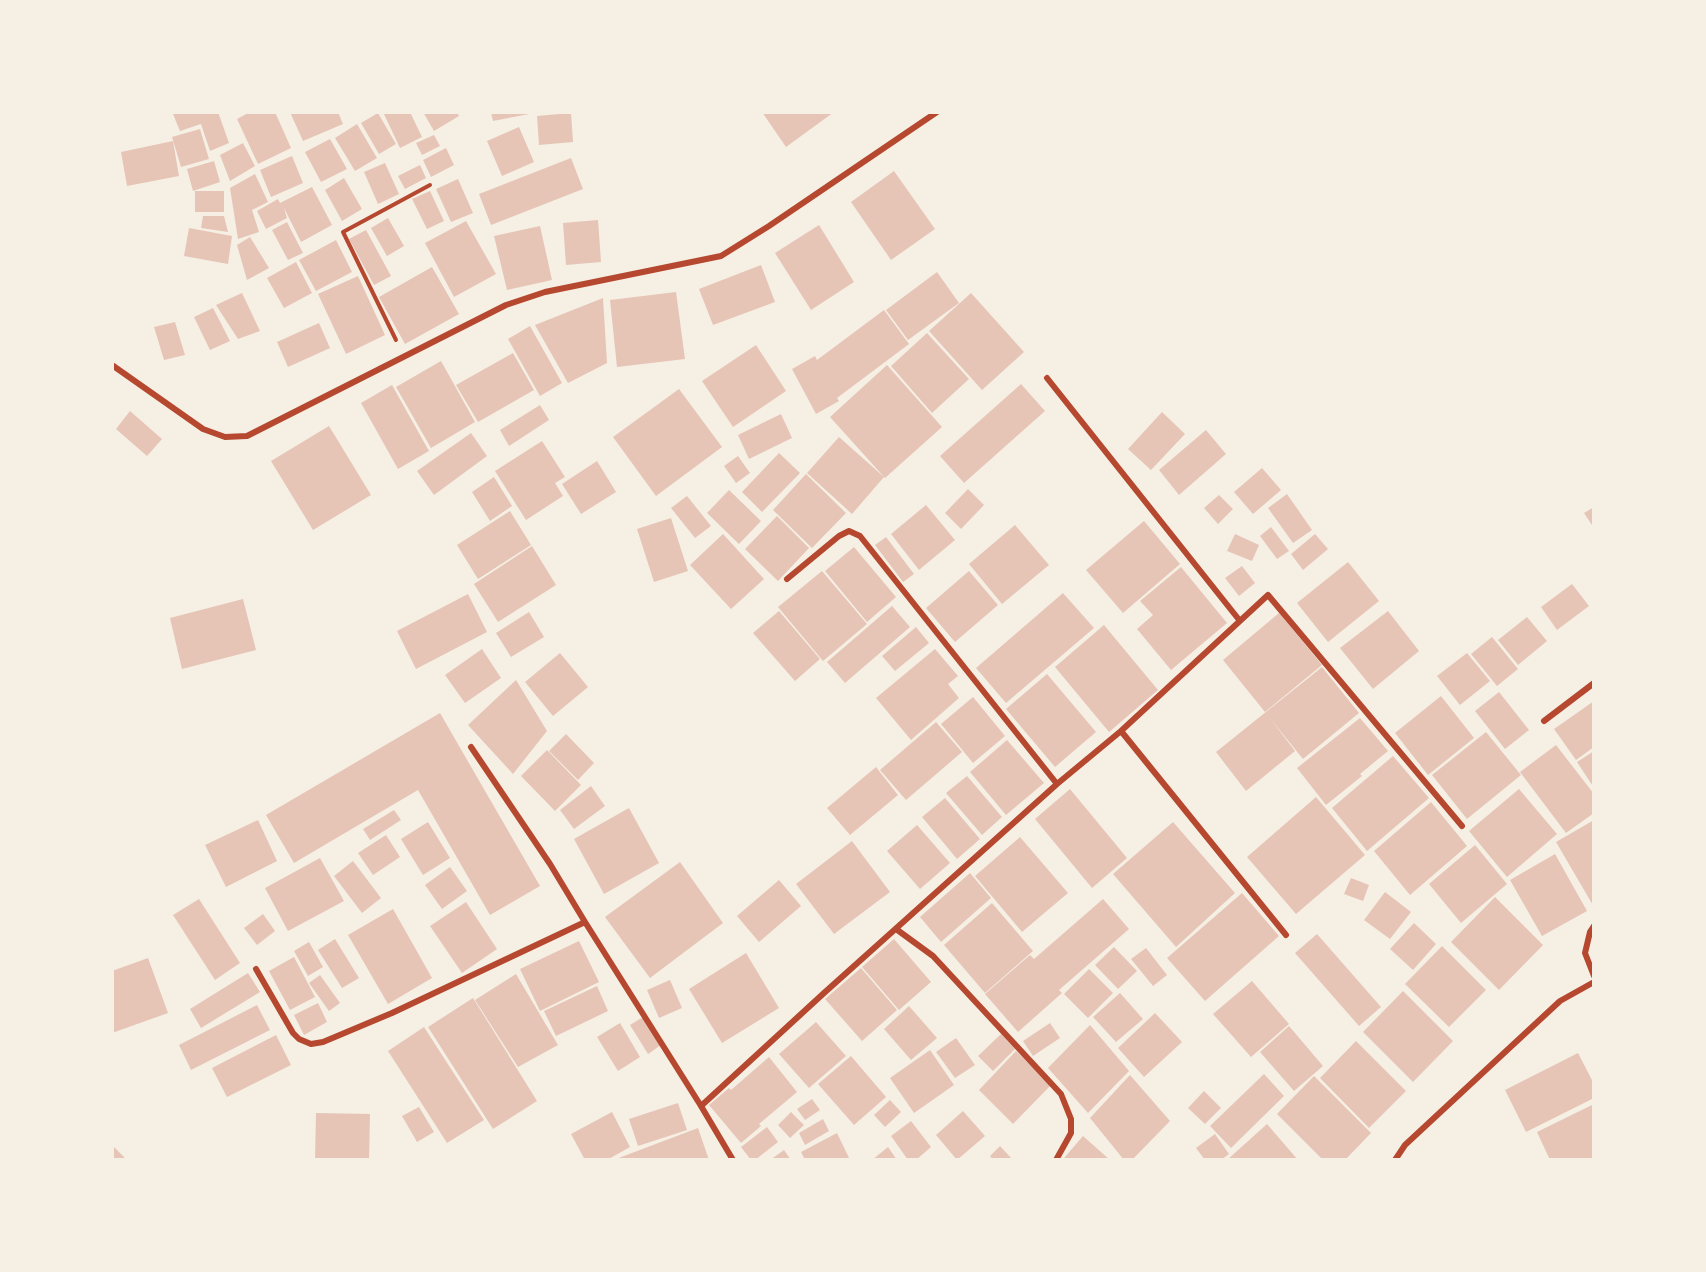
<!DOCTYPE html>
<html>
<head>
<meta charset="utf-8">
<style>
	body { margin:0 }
	#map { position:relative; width:1706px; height:1272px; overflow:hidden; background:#f6efe4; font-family:Montserrat,sans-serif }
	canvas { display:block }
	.frame { position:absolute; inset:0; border:114px solid #f6efe4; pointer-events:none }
</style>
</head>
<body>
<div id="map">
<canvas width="1706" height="1272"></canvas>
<div class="frame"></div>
</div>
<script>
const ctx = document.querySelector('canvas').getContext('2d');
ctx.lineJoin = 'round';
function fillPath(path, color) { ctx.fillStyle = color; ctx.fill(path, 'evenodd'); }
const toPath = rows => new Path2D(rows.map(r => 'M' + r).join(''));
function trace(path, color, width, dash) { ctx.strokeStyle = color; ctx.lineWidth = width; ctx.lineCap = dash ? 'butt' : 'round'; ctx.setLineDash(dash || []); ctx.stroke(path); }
fillPath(toPath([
	[178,112,218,112,229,143,210,151,201,124,180,131,173,114],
	[250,112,275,112,291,148,258,164,237,119],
	[290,112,338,112,343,124,303,141],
	[383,112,410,112,422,137,400,148],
	[423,112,457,112,459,116,434,131],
	[491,112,528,112,529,114,493,121],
	[762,112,834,112,786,147],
	[378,113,396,144,379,154,361,123],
	[571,113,573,142,539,145,537,116],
	[357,124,377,158,355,171,335,138],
	[519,127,534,162,502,176,487,141],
	[200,129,209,159,181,167,172,137],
	[434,135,440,146,422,155,416,143],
	[330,139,347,169,321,182,305,152],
	[173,141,179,176,127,186,121,152],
	[243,143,255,166,230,181,220,155],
	[446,148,454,165,431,177,423,160],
	[292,156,303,183,271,197,260,170],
	[571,158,583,189,491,225,479,194],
	[214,161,220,182,193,191,187,169],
	[385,163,399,194,378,204,364,172],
	[420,165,426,178,405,189,398,176],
	[894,171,935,229,891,260,851,202],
	[255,174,268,202,252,210,259,232,238,239,230,188],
	[344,178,362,209,342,221,325,190],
	[458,179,473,213,451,222,436,189],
	[312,187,332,225,301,242,284,208,287,218,266,229,257,211,278,199,280,203],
	[195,191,224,191,224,212,195,212],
	[430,191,444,221,427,229,412,199],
	[203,216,224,216,228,232,201,228],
	[388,218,404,246,387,256,371,228],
	[598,220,601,262,566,265,563,223],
	[466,221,496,274,454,297,425,243],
	[287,222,303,253,288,260,272,230],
	[819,225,854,282,811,310,775,253],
	[540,226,552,280,507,290,494,236],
	[189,228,232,236,228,264,184,256],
	[366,230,391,276,374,285,349,239],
	[250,237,269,268,247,280,237,245],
	[336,240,352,272,316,291,299,260],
	[296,262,312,293,284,308,267,278],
	[761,265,775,302,713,325,699,289],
	[432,267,459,314,405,344,379,297],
	[937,272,959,303,908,340,886,310],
	[358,276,385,335,346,354,318,294],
	[676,292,685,359,617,367,610,300],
	[242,293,260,331,238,339,216,305],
	[971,293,1024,352,982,390,929,331],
	[603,298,607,363,568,383,535,325],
	[213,308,230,341,210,350,194,317],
	[884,310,909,344,837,398,839,401,816,414,792,369,815,356,817,360],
	[175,322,185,355,164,360,154,327],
	[319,323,330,348,288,367,277,342],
	[530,326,562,383,540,396,508,339],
	[927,333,969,379,932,413,891,366],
	[756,345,786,391,733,427,702,381],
	[513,353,534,390,478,422,456,385],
	[441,361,475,422,431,448,396,387],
	[887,365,942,427,885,478,830,417],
	[1021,384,1045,411,964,483,940,456],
	[392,385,429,451,398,469,361,403],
	[679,389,722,447,656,496,613,437],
	[540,405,549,420,509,446,500,430],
	[130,411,162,439,147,456,116,429],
	[1162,412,1185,434,1151,470,1128,449],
	[781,414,792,438,749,459,738,435],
	[329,426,371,495,313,530,271,461],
	[1206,430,1226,454,1179,495,1159,470],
	[471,433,487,456,434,495,417,471],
	[839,437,884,477,852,514,807,473],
	[542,441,565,477,555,483,563,496,526,520,495,471],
	[779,453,800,473,762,512,742,492],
	[738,456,750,473,736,483,724,466],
	[597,461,616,492,581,514,562,484],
	[1262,468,1281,490,1253,514,1234,492],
	[806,474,846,513,812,548,773,510],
	[494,477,512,506,490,521,472,492],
	[968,489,984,505,961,529,945,513],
	[729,490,761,521,739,544,707,513],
	[1287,494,1312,530,1293,543,1268,508],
	[1219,495,1233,509,1218,524,1204,508],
	[687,496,711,526,695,538,671,508],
	[926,505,955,540,919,570,891,534],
	[1594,507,1594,528,1584,513],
	[510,511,531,545,478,579,457,545],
	[777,516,809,548,778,581,745,549],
	[671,518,688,571,654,582,637,529],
	[1144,521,1180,564,1123,613,1086,570],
	[1015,525,1049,565,1002,604,969,564],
	[1271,527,1289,551,1277,559,1260,536],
	[723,534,764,579,731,609,690,565],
	[1235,534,1259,545,1252,561,1227,551],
	[1315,534,1328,549,1303,570,1291,554],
	[886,537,914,574,903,582,875,545],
	[532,546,556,585,498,622,474,584],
	[854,547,896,597,867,622,825,571],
	[1348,562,1379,601,1328,642,1297,603],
	[1242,566,1255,583,1239,596,1225,578],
	[1181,567,1227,623,1171,670,1137,629,1153,615,1140,601],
	[822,571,867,624,823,661,778,607],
	[969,571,998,605,955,642,926,608],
	[1572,584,1589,606,1557,630,1541,607],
	[1063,593,1094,628,1006,703,976,668],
	[468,594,487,632,416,669,397,631],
	[243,599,256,650,182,669,170,618],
	[892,606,910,627,845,683,827,662],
	[779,611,820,659,795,681,753,633],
	[1388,611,1419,651,1373,689,1340,648],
	[529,612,544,637,511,657,496,633],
	[1279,613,1322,665,1265,712,1223,660],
	[1527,617,1547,641,1518,665,1498,640],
	[1104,625,1158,690,1109,732,1055,667],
	[916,627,929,643,895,671,882,656],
	[1492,637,1518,669,1497,686,1471,654],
	[482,649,501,678,465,703,445,675],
	[935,649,958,676,948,684,959,698,911,740,876,698],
	[560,653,588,687,553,716,525,682],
	[1467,653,1490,681,1460,705,1437,676],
	[1322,667,1359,713,1303,759,1269,717,1295,751,1246,791,1216,752],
	[1047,674,1096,732,1055,767,1006,709],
	[516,680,547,731,513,774,468,725],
	[1499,692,1529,730,1505,749,1475,711],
	[1441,696,1474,738,1428,775,1395,733],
	[973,697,1005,736,973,763,941,724],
	[1594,701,1594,747,1576,760,1554,729],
	[440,713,540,886,490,915,418,790,294,863,266,815],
	[1360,718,1388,751,1360,774,1362,776,1326,805,1297,768],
	[936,722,962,752,906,800,880,770],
	[1486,732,1521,775,1467,819,1432,775],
	[566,734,594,763,578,780,549,751],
	[1007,740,1044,783,1006,815,970,772],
	[1556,745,1594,794,1594,813,1566,833,1520,772],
	[547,750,581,785,555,811,521,776],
	[1594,751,1594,788,1577,762],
	[1393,756,1429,798,1367,851,1332,808],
	[876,767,898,795,850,835,827,808],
	[967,776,1002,817,982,835,946,793],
	[591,786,605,806,574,829,560,810],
	[1070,789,1127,858,1092,888,1035,819],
	[1519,789,1557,834,1507,877,1469,831],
	[1316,797,1365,855,1296,914,1247,857],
	[945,798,980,839,957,859,922,817],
	[1431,802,1467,846,1410,895,1374,851],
	[629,808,659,863,604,894,574,839],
	[394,810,401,820,370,840,363,829],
	[258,820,277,861,226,887,205,845],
	[1594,820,1594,907,1556,842],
	[428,822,450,858,423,875,401,839],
	[1173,822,1235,893,1176,947,1113,874],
	[917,825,950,863,920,889,887,851],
	[386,835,400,857,373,875,358,853],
	[1020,837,1068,893,1022,932,975,876],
	[852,841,890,892,834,934,796,884],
	[1475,845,1507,884,1461,923,1429,884],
	[1555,854,1587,911,1542,936,1510,880],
	[320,858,344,901,288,931,265,888],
	[353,861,381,898,362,913,334,876],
	[680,862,723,923,650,978,605,917],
	[450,867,467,891,442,909,425,885],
	[970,873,991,898,941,942,920,917],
	[1351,878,1369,885,1363,901,1344,894],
	[779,880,801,906,759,942,737,916],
	[1385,892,1411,912,1390,939,1364,920],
	[1242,893,1279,936,1205,1001,1167,958],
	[1495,897,1543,945,1499,990,1451,942],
	[199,899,240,963,215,980,173,915],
	[1103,899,1129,929,1059,990,1062,993,1018,1032,985,994,1030,955,1034,959],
	[466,902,497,949,462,973,430,926],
	[992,903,1033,951,985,993,944,945],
	[393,909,432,978,388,1004,348,935],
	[263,914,275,931,257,945,244,928],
	[1414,923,1436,944,1413,970,1390,949],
	[1317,934,1381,1007,1359,1026,1295,953],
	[335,939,359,978,342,988,318,950],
	[894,939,931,982,899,1010,862,967],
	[579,941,599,982,540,1011,520,969],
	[309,942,323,967,308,976,294,951],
	[1442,946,1486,990,1449,1027,1405,984],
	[1114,947,1137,971,1118,989,1095,965],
	[1146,948,1167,975,1153,986,1131,959],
	[746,953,779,1008,722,1043,689,989],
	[294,957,315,997,290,1010,269,971],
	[148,958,168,1013,112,1033,112,971],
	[861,968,897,1010,862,1041,825,999],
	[1089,969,1113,993,1088,1018,1064,994],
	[248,973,260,992,201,1028,190,1009],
	[516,974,558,1045,518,1067,475,1000],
	[320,975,340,1003,329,1011,309,983],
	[670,980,682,1008,659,1018,647,990],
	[1252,981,1289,1024,1251,1057,1213,1014],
	[597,986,608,1011,556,1036,544,1011],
	[1403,991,1453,1041,1413,1082,1363,1032],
	[1120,993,1143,1019,1116,1042,1093,1017],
	[473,998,537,1101,493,1129,428,1027],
	[318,1003,327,1022,304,1035,294,1015],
	[257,1005,270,1030,191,1070,179,1045],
	[909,1006,937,1038,911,1060,884,1029],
	[1155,1013,1182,1042,1144,1077,1118,1048],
	[643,1017,661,1045,648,1054,630,1025],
	[816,1022,846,1056,809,1088,779,1054],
	[620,1023,640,1057,618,1071,597,1037],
	[1050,1023,1060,1038,1033,1056,1023,1041],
	[1090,1025,1129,1071,1088,1113,1048,1068],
	[1289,1026,1323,1066,1294,1091,1260,1052],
	[424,1027,484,1120,447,1143,388,1051],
	[1001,1034,1015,1049,993,1071,978,1056],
	[276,1035,291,1065,227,1097,212,1068],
	[956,1038,975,1065,955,1078,936,1052],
	[1356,1041,1406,1091,1369,1128,1320,1078],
	[930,1050,954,1085,914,1113,890,1078],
	[1016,1051,1051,1085,1013,1124,979,1090],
	[1578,1053,1594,1084,1594,1098,1526,1132,1505,1090],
	[851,1056,886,1097,854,1125,818,1084],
	[769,1057,797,1092,759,1124,761,1126,741,1143,709,1105,729,1088,731,1090],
	[1264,1074,1284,1096,1231,1148,1210,1126],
	[1130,1075,1170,1121,1132,1160,1124,1160,1090,1118],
	[1314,1076,1371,1133,1345,1160,1323,1160,1277,1114],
	[1204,1091,1221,1108,1205,1124,1188,1108],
	[812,1099,820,1110,805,1120,797,1109],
	[890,1100,901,1112,885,1127,874,1115],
	[678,1103,687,1130,638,1146,629,1119],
	[1594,1104,1594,1160,1550,1160,1537,1132],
	[419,1107,434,1132,417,1142,402,1116],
	[963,1111,985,1136,957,1160,936,1135],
	[612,1112,630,1147,607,1160,585,1160,571,1134],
	[791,1112,804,1125,790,1138,778,1125],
	[316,1113,370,1114,369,1160,315,1160],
	[823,1119,829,1131,805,1145,799,1133],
	[911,1121,931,1147,916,1160,908,1160,891,1136],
	[1267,1124,1298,1160,1227,1160],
	[767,1127,778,1142,755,1160,751,1160,741,1147],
	[698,1128,709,1160,616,1160,616,1159],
	[837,1133,850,1160,805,1160,801,1152],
	[1215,1134,1229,1154,1221,1160,1205,1160,1196,1148],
	[1083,1136,1110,1160,1066,1160,1064,1158],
	[112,1145,127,1160,112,1160],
	[1000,1146,1013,1160,993,1160,990,1156],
	[888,1147,897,1160,872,1160],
	[784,1150,791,1160,770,1160]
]), '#e6c5b7');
trace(toPath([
	[396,340,343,232,430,185]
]), '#b5482f', 4);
trace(toPath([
	[112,365,203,429,225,437,247,436,506,305,545,292,721,256,769,226,937,112],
	[1047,378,1240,621],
	[787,579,839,536,849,531,860,536,1057,784],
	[1544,721,1594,683],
	[1121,731,1286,935],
	[471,747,550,864,585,922],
	[1594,926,1590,932,1585,953,1594,976],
	[896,929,933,956,1061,1094,1071,1119,1071,1133,1056,1160],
	[256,969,293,1033,299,1039,311,1044,323,1042,392,1013,585,922,701,1106,733,1160],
	[701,1106,824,993,1008,828,1057,784,1121,731,1268,595,1462,826],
	[1395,1160,1405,1145,1560,1001,1594,982]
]), '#b5482f', 6);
</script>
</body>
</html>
